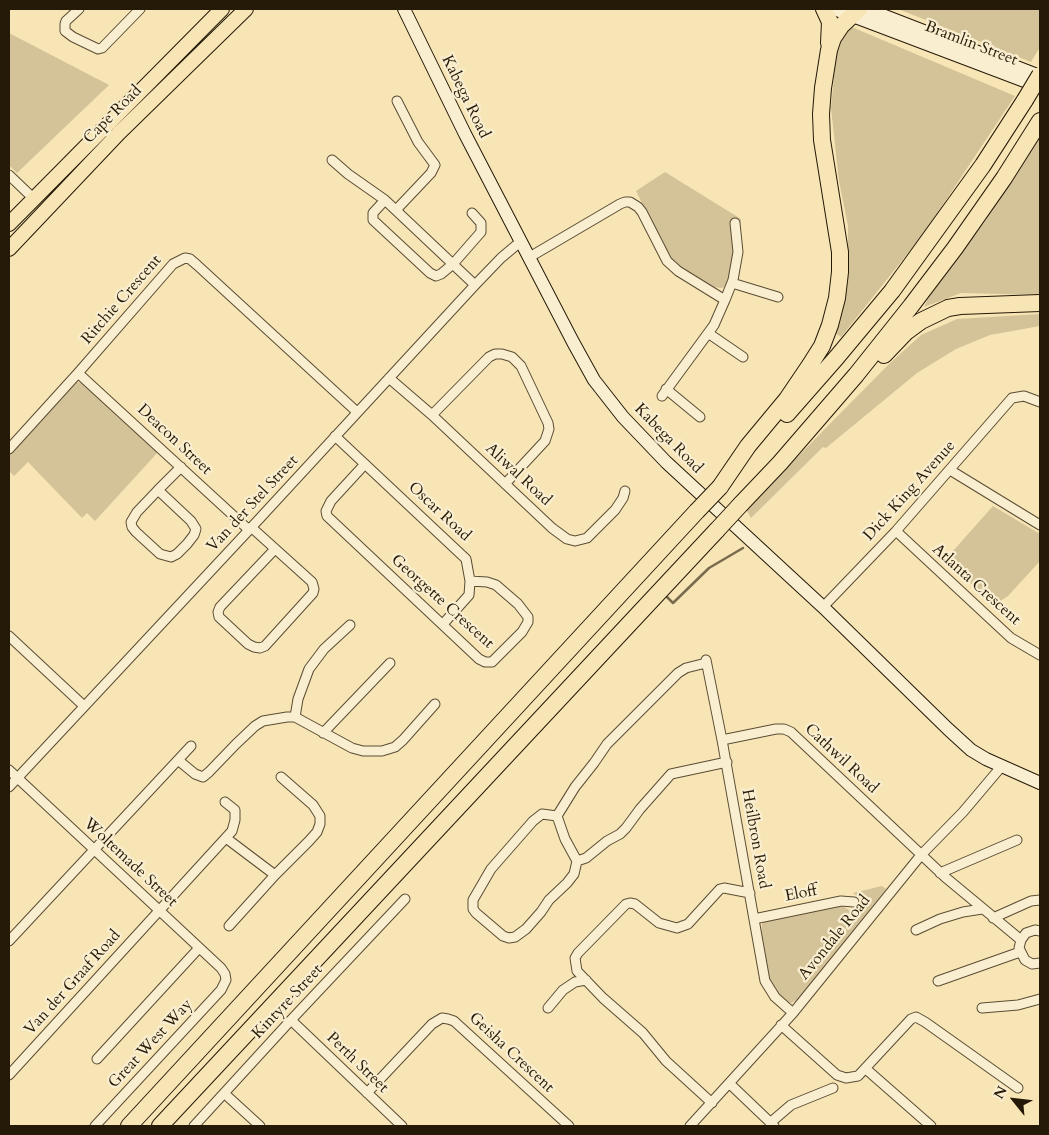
<!DOCTYPE html>
<html>
<head>
<meta charset="utf-8">
<style>
	body { margin:0 }
	#map { position:relative; width:1049px; height:1135px; overflow:hidden; background:#f8e5b6; font-family:Cardo,serif }
	canvas { display:block }
	.frame { position:absolute; inset:0; border:10px solid #251907; pointer-events:none }
	.north { position:absolute; left:989px; top:1075px; width:50px; height:50px; -webkit-text-stroke:4px #faeed0; paint-order:stroke; rotate:299deg; font-size:14px; font-weight:700; line-height:20px; text-align:center; color:#251907 }
	.north::after { content:''; display:block; margin:auto; width:18px; height:22px; background:#251907; clip-path:polygon(50% 0,100% 100%,50% 72%,0 100%) }
</style>
</head>
<body>
<div id="map">
<canvas width="1049" height="1135"></canvas>
<div class="frame"></div>
<div class="north">N</div>
</div>
<script>
const ctx = document.querySelector('canvas').getContext('2d');
ctx.lineJoin = 'round';
function fillPath(path, color) { ctx.fillStyle = color; ctx.fill(path, 'evenodd'); }
const toPath = rows => new Path2D(rows.map(r => 'M' + r).join(''));
function trace(path, color, width, dash) { ctx.strokeStyle = color; ctx.lineWidth = width; ctx.lineCap = dash ? 'butt' : 'round'; ctx.setLineDash(dash || []); ctx.stroke(path); }
function drawText(font, color, halo, rows, align = 'center') {
  ctx.font = font + ' Cardo,serif'; ctx.lineWidth = 4.5; ctx.setLineDash([]); ctx.textBaseline = 'middle'; ctx.strokeStyle = halo; ctx.fillStyle = color; for (const [text, x, y, turn = 0] of rows) {
    ctx.save(); ctx.translate(x, y); ctx.rotate((+turn || 0) * Math.PI / 180); ctx.textAlign = isNaN(turn) ? turn : align; if (halo) ctx.strokeText(text, 0, 0); ctx.fillText(text, 0, 0); ctx.restore();
  }
}
fillPath(toPath([
	[898,9,1040,9,1040,47,1031,62],
	[847,25,1015,96,924,233,841,337,832,331,842,302,848,270,848,226,839,181,831,108,836,54],
	[9,33,109,85,17,173,9,165],
	[1040,137,1040,295,961,293,924,307,932,290,984,223],
	[665,172,741,219,741,223,733,220,735,259,729,283,726,286,722,288,712,287,684,271,672,261,666,252,636,191],
	[1040,314,1040,326,990,335,956,349,917,373,826,448,823,447,751,518,746,509,888,365,921,335,957,319],
	[76,382,83,383,159,451,95,521,87,513,82,518,28,462,14,476,9,471,9,454,72,384],
	[993,506,1040,534,1040,561,1008,596,1000,601,995,597,991,602,945,560],
	[882,886,886,889,799,999,791,1003,780,998,770,981,761,933,762,924,766,920,839,905,846,908,850,911,855,911,859,908,862,903,860,898,853,893]
]), '#d4c298');
trace(toPath([
	[667,597,673,603,709,568,743,548]
]), '#786a4c', 2.5);
const street = toPath([
	[79,9,66,21,65,24,65,31,73,37,98,49,102,48,140,9],
	[332,160,348,174,385,200,475,285],
	[9,175,33,198],
	[385,200,373,213,373,220,430,273,436,276,441,274,453,264,481,232,481,223,472,213],
	[396,210,431,173,435,165,418,142,397,101],
	[528,258,620,204,625,202,630,202,638,207,642,212,667,261,678,271,725,300],
	[732,283,778,297],
	[708,333,743,357],
	[78,373,249,530],
	[389,378,432,415,552,528,567,539,575,541,587,538,615,510,623,498,625,491],
	[666,389,700,417],
	[662,396,714,325,725,300,733,280,738,252,735,223],
	[432,415,489,357,495,354,502,354,512,357,521,366,548,423,549,429,545,441,505,484],
	[335,436,466,559,470,581,469,595,443,624],
	[9,449,78,373,173,264,185,258,190,259,197,265,357,412],
	[365,464,331,501,326,511,327,516,479,659,485,662,492,662,522,632,528,622,528,617,518,604,496,585,487,582,470,581],
	[950,470,1040,525],
	[158,490,191,521,196,529,194,535,187,544,177,554,171,557,160,554,136,532,132,527,131,522,137,512,158,490,181,467],
	[251,527,312,582,314,589,313,593,265,646,260,648,254,647,248,644,219,617,218,612,220,607,275,549],
	[896,531,1011,638,1040,655],
	[823,607,896,531,1012,398,1024,396,1040,402],
	[9,636,84,706],
	[706,660,722,740,765,981,775,997,793,1013],
	[295,717,298,699,309,669,324,649,350,625],
	[323,733,390,663],
	[722,740,776,729,784,729,791,732,945,877,1021,940],
	[178,760,195,774,203,777,209,772,236,744,255,726,263,721,287,717,295,717,352,748,363,751,382,751,395,747,403,740,435,704],
	[9,770,221,968,225,974,226,980,221,990,95,1126],
	[9,787,249,530,475,285,501,258,520,242],
	[557,816,542,814,533,821,491,869,473,900,473,909,476,913,503,936,509,938,515,937,526,929,541,912,549,900,567,883,574,874,577,861,565,839,557,816,575,787,594,763,607,744,678,673,686,668,706,663],
	[226,838,275,875],
	[577,861,586,858,607,841,620,834,626,828,640,809,671,774,727,762],
	[940,873,1017,840],
	[993,918,1031,901,1040,900],
	[754,919,841,901,854,902],
	[229,926,275,875,309,841,317,832,320,824,320,816,313,805,281,777],
	[916,930,940,919,963,912,982,909],
	[1040,931,1035,930,1026,933,1021,940,1019,948,1025,960,1032,964,1040,963],
	[9,941,191,746],
	[938,981,1020,952],
	[548,1008,563,990,575,982,586,980],
	[982,1008,1018,1005,1040,999],
	[291,1020,402,1126],
	[781,1025,837,1075,846,1078,858,1076,911,1019,916,1017,925,1022,1018,1088],
	[97,1059,199,948],
	[866,1069,931,1126],
	[9,1075,232,831,235,820,235,810,225,802],
	[730,1084,774,1126],
	[367,1093,432,1024,442,1018,448,1019,454,1021,569,1126],
	[225,1094,260,1126],
	[712,1103,666,1061,643,1033,603,998,577,971,575,958,578,953,626,904,630,903,635,904,659,923,677,928,688,924,720,889,724,888,750,893],
	[770,1123,791,1105,833,1088],
	[194,1126,291,1020,405,899],
	[690,1126,793,1013,921,855,963,812,1001,767]
]);
const secondary = toPath([
	[404,9,465,134,573,342,594,380,623,417,666,462,823,607,948,729,971,750,986,759,1040,783],
	[834,9,1040,87],
	[867,9,1040,76]
]);
const primary = toPath([
	[9,224,222,9],
	[9,249,119,133,246,9]
]);
const highway = toPath([
	[824,9,830,22,829,43],
	[884,355,906,332,921,321,948,308,960,306,1040,303],
	[787,414,837,357,892,291,983,165,1025,100],
	[720,487,748,446,787,399,810,365,822,346,830,325,837,298,840,272,840,252,822,140,821,114,823,88,829,50,833,38,841,26,859,9],
	[741,504,780,463,856,375,911,306,955,248,1004,178,1040,121],
	[129,1126,697,511],
	[160,1126,717,530]
]);
trace(street, '#5a4c33', 11);
trace(secondary, '#251907', 14);
trace(primary, '#251907', 16);
trace(highway, '#251907', 18);
trace(street, '#faeed0', 9);
trace(secondary, '#faeed0', 12);
trace(primary, '#f8e5b6', 14);
trace(highway, '#f8e5b6', 16);
const highwayBridge = toPath([
	[1025,100,1040,75],
	[697,511,720,487],
	[717,530,741,504]
]);
trace(highwayBridge, '#251907', 18, []);
trace(highwayBridge, '#f8e5b6', 16);
drawText('16px', '#251907', '#faeed0', [
	["Bramlin Street",971,44,21],
	["Kabega Road",465,97,64],
	["Cape Road",113,115,-45],
	["Ritchie Crescent",122,300,-49],
	["Kabega Road",668,439,46],
	["Deacon Street",174,440,43],
	["Aliwal Road",518,475,43],
	["Dick King Avenue",910,491,-48],
	["Van der Stel Street",253,504,-47],
	["Oscar Road",439,512,43],
	["Atlanta Crescent",976,585,42],
	["Georgette Crescent",442,602,42],
	["Cathwil Road",841,759,43],
	["Heilbron Road",755,839,80],
	["Woltemade Street",130,863,43],
	["Eloff",801,894,-11],
	["Avondale Road",835,938,-51],
	["Van der Graaf Road",73,983,-48],
	["Kintyre Street",288,1002,-47],
	["Great West Way",151,1044,-47],
	["Geisha Crescent",511,1053,43],
	["Perth Street",357,1063,44]
]);
</script>
</body>
</html>
